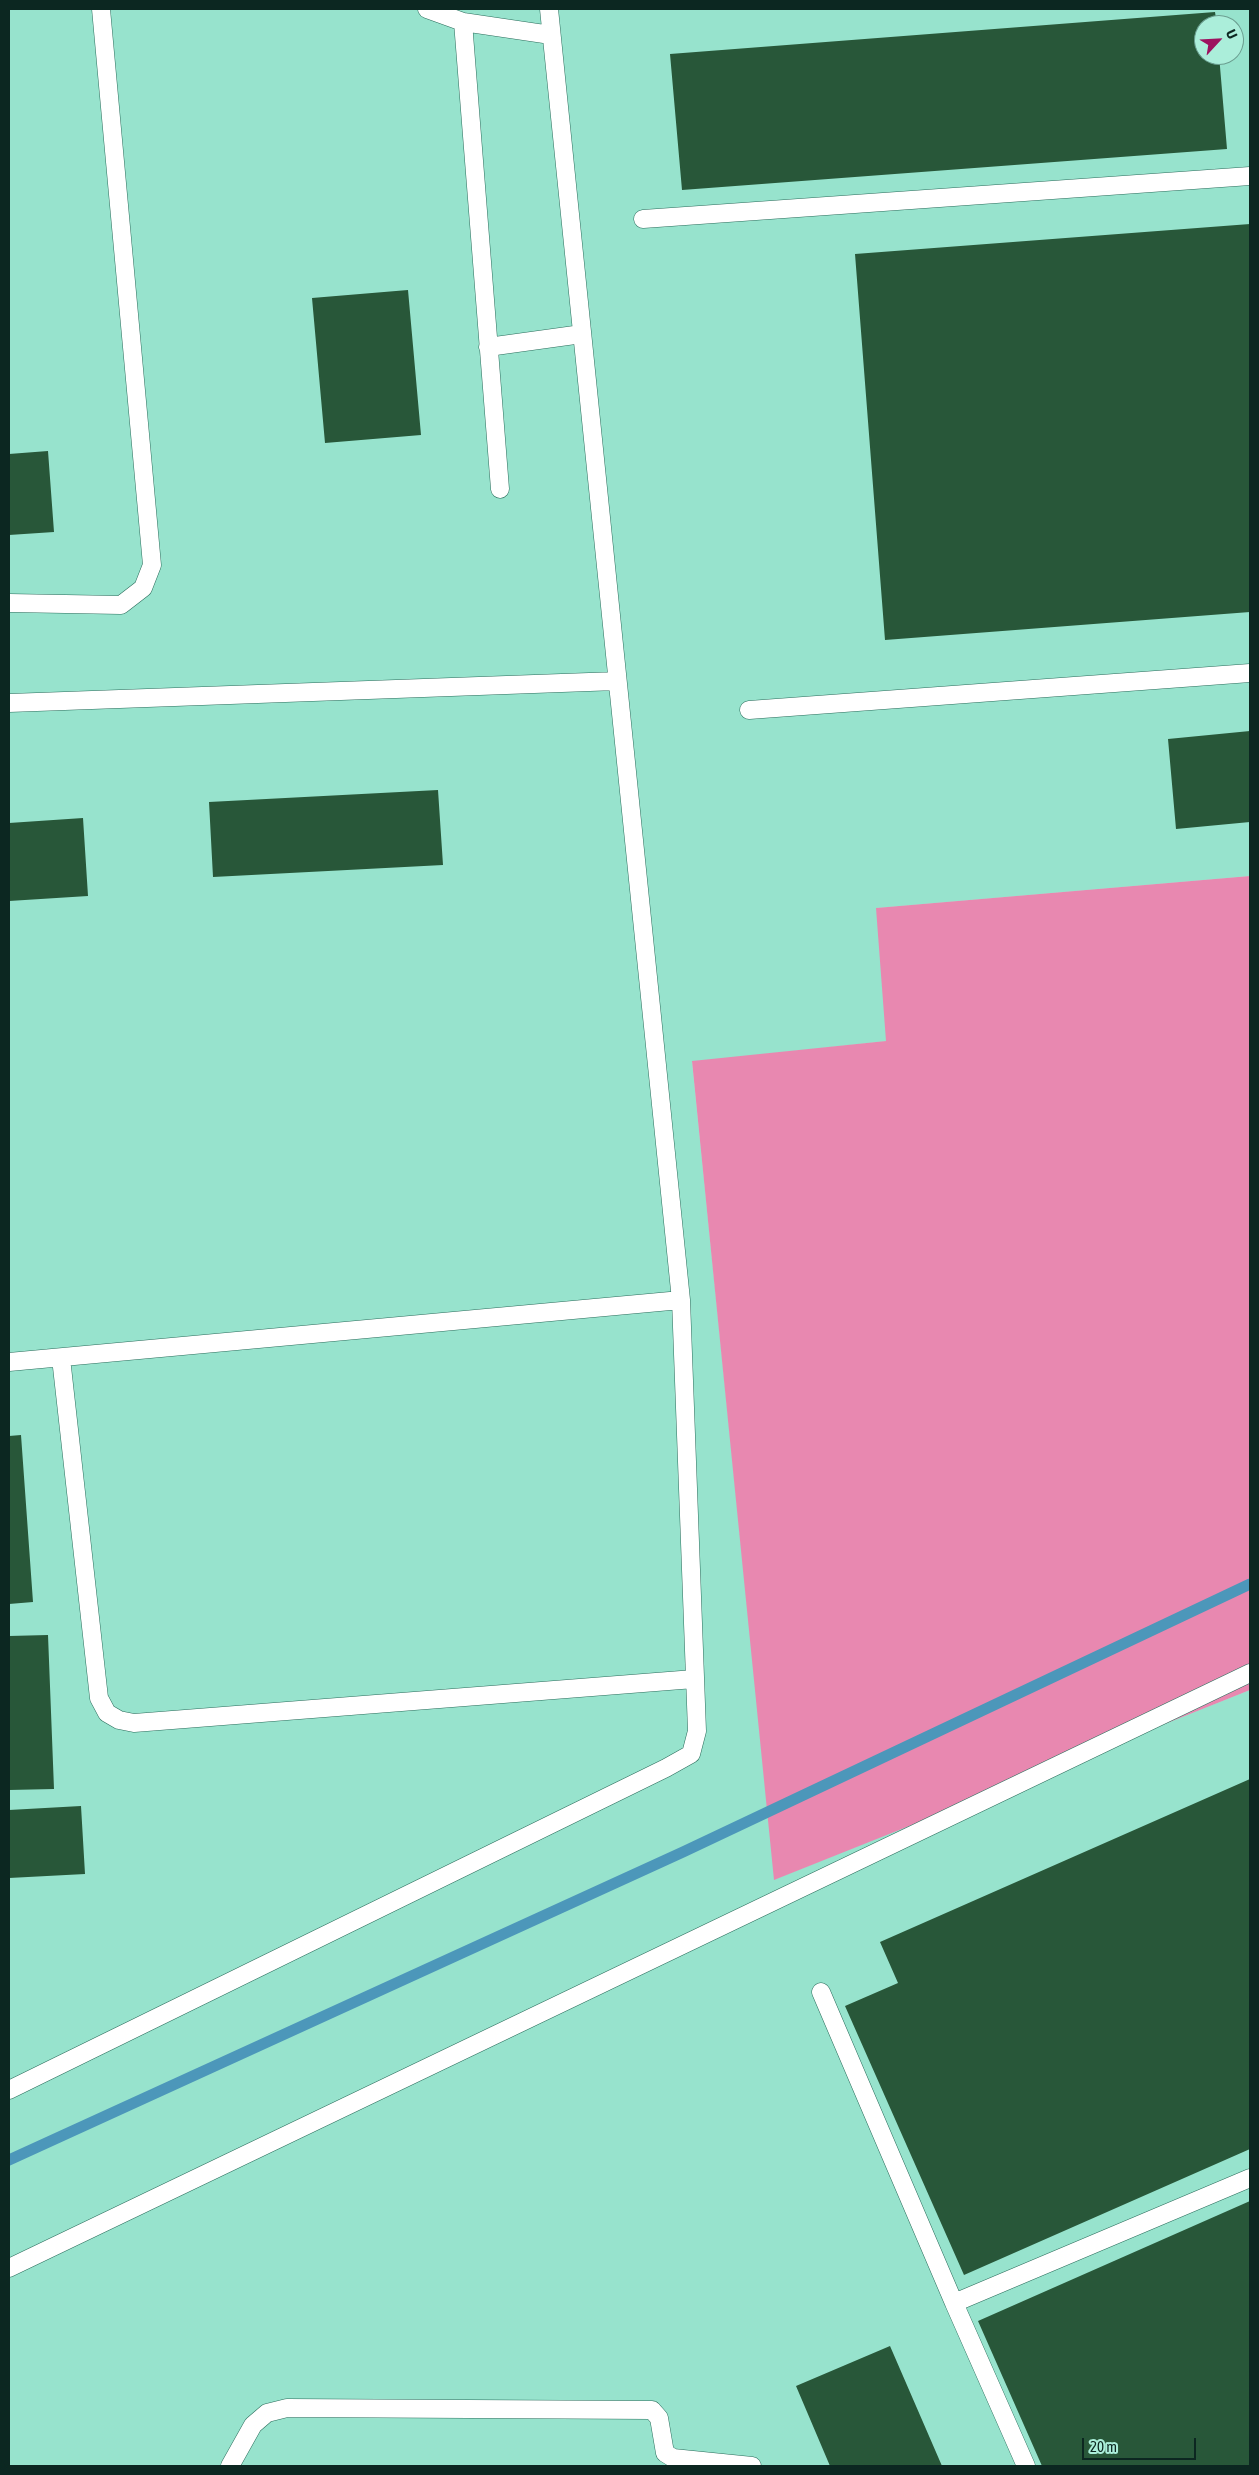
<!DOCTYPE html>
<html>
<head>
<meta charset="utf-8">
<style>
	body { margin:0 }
	#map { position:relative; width:1259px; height:2475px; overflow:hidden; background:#abeeda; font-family:"Asap Condensed",sans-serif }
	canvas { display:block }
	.frame { position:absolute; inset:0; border:10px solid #0c2721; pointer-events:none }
	.north { position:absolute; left:1194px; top:15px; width:50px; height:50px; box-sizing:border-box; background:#abeeda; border:1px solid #6b9e90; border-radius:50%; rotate:65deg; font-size:14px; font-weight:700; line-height:20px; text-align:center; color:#0c2721 }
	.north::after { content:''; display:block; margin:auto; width:18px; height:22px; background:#9d125f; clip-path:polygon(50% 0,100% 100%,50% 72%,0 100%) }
	.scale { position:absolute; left:1082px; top:2438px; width:114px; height:22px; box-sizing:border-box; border:2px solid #0c2721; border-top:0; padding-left:6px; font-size:15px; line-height:18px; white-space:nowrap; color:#0c2721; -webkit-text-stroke:4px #abeeda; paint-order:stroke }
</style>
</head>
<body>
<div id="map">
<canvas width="1259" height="2475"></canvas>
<div class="frame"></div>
<div class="north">U</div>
<div class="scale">20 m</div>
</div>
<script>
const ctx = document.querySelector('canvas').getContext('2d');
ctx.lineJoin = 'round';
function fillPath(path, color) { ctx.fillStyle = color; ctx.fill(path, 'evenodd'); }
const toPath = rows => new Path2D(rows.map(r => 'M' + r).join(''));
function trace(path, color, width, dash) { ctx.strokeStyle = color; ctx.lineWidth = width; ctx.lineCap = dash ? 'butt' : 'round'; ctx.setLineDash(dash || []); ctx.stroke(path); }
fillPath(toPath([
	[9,9,1250,9,1250,876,877,908,887,1041,692,1062,775,1879,1250,1690,1250,2466,9,2466],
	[1204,25,1234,25,1234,55,1204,55]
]), '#97e3cd');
fillPath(toPath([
	[1250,876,1250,1690,774,1880,692,1061,886,1041,876,908]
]), '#e888b0');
trace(toPath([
	[9,2160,683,1852,1250,1584]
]), '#4c97ba', 11);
fillPath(toPath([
	[1215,12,1217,25,1204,25,1204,55,1219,55,1227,149,682,190,670,54],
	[1250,224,1250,612,885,640,855,254],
	[408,290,421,435,325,443,312,298],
	[48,451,54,532,9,535,9,454],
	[1250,731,1250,822,1176,829,1168,739],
	[438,790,443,865,213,877,209,802],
	[83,818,88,896,9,901,9,823],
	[21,1435,33,1602,9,1604,9,1436],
	[48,1635,54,1789,9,1790,9,1636],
	[1250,1779,1250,2149,964,2275,845,2006,898,1983,880,1942],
	[81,1806,85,1874,9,1878,9,1810],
	[1250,2201,1250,2466,1042,2466,978,2321],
	[890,2346,942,2466,830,2466,796,2386]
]), '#285739');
const lane = toPath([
	[427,9,463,22,551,35],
	[463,22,500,489],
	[643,219,1250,176],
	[488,347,582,334],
	[9,603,121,605,143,588,152,565,101,9],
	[9,703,617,681],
	[749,710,1250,673],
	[61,1358,99,1698,107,1713,119,1720,134,1723,694,1679],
	[9,1362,681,1300],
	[821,1992,954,2303],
	[9,2090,666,1768,691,1754,697,1731,681,1300,549,9],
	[9,2268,1250,1673],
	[230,2466,253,2425,267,2413,287,2408,652,2410,659,2418,665,2453,673,2458,752,2466],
	[1026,2466,954,2303,1250,2178]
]);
trace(lane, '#2b6d5c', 19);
trace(lane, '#fff', 18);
</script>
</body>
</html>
